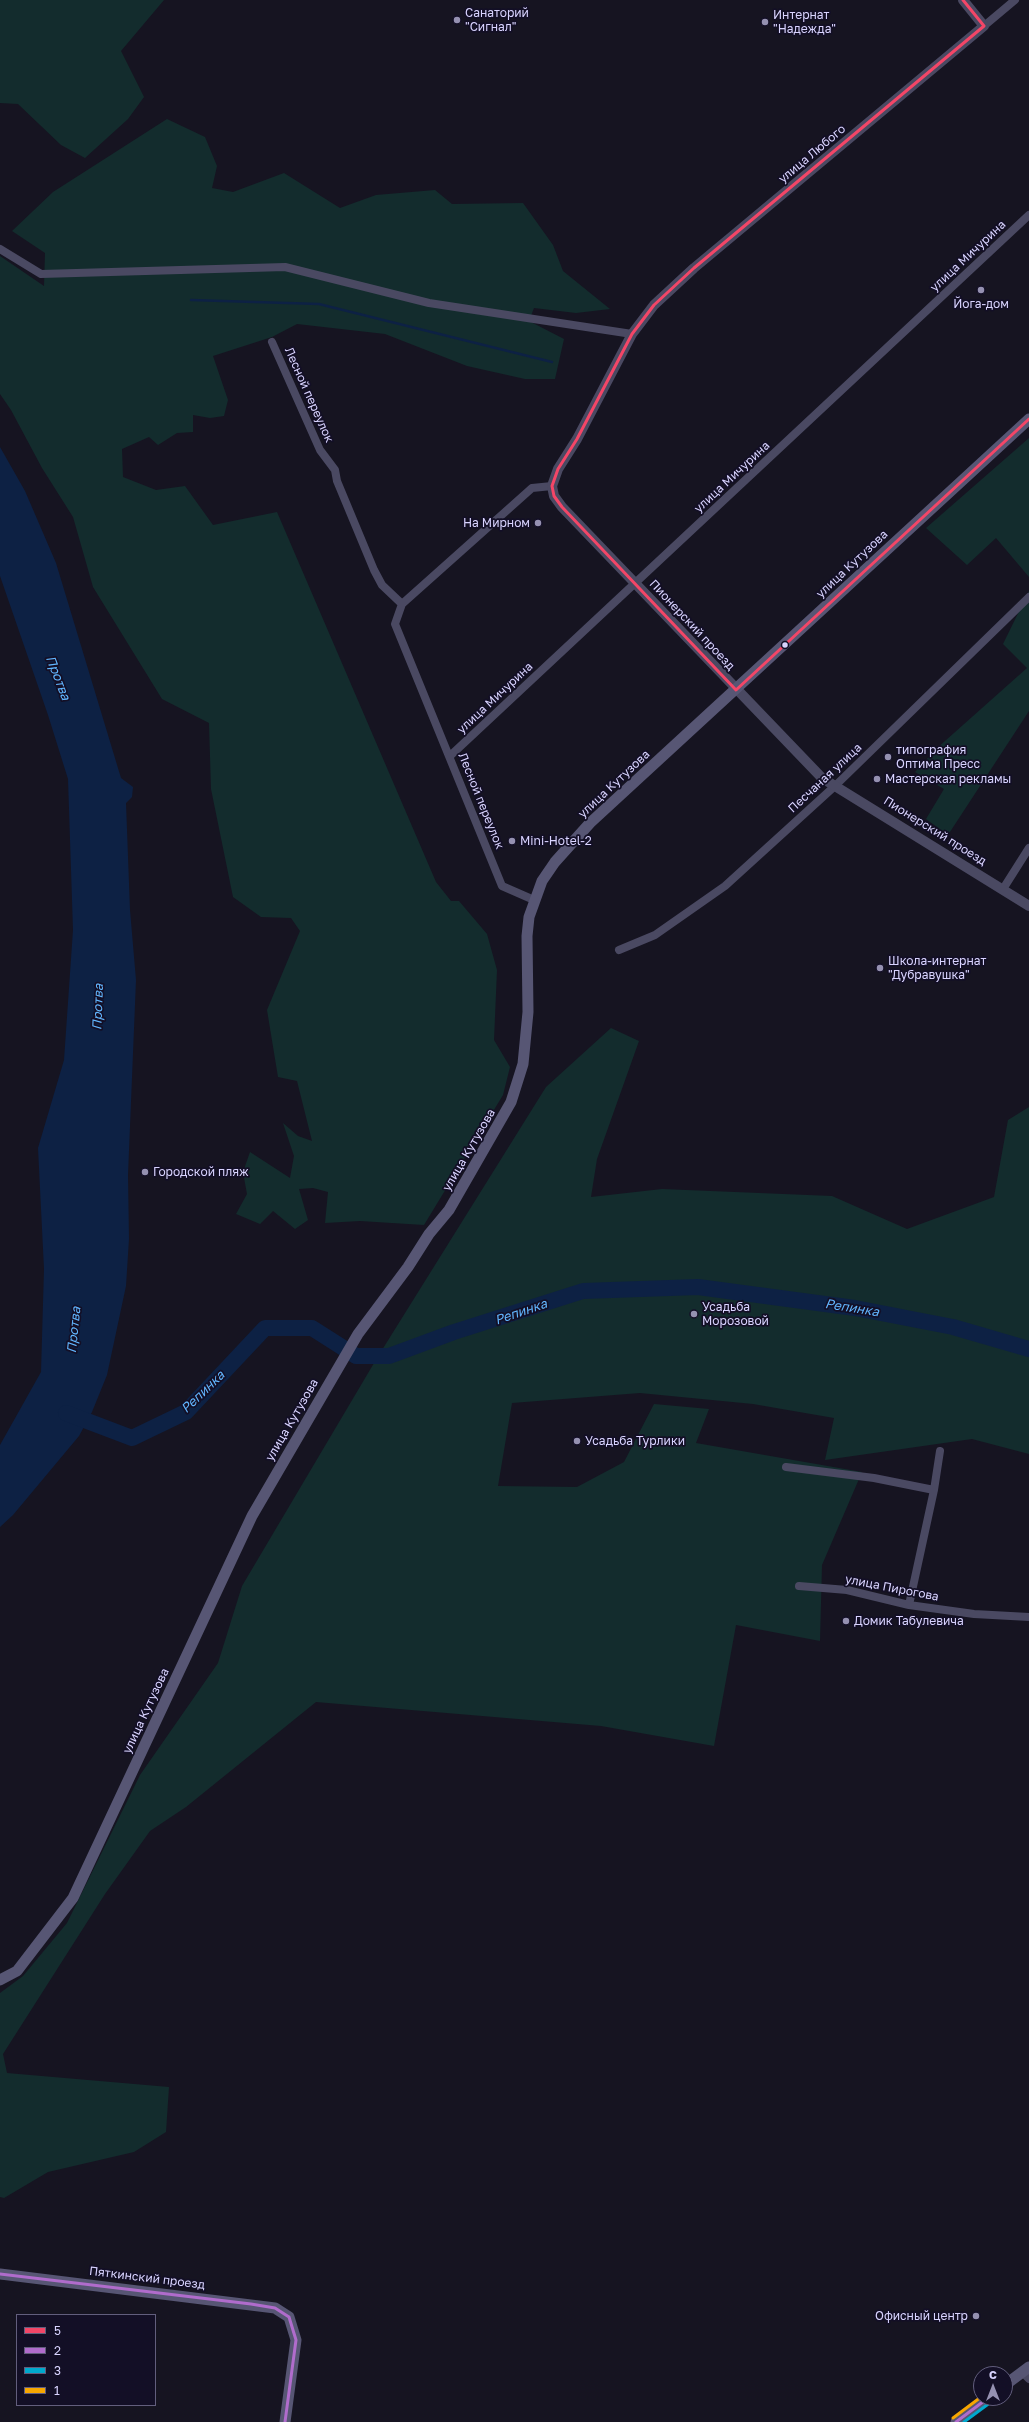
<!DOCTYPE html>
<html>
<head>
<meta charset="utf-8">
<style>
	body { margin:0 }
	#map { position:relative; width:1029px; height:2422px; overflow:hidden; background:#161421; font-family:"Golos Text",sans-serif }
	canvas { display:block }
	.legend { position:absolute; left:16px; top:2314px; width:140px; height:92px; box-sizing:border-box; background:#130f26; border:1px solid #625e7d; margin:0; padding:5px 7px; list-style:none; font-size:12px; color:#d9d4ff }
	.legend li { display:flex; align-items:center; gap:8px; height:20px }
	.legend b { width:20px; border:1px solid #625e7d }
	.north { position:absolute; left:973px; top:2366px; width:40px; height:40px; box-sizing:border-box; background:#130f26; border:1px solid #625e7d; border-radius:50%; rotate:0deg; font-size:11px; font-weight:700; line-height:16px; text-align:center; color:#d9d4ff }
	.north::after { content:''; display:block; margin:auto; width:14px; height:18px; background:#9591b1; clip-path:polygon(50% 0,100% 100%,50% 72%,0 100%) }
</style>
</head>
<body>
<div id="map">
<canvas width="1029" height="2422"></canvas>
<ul class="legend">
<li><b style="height:5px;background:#f34667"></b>5</li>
<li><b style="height:5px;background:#b06ccc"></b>2</li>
<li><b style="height:5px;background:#00a9ce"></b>3</li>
<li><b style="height:5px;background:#f7a600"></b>1</li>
</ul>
<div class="north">С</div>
</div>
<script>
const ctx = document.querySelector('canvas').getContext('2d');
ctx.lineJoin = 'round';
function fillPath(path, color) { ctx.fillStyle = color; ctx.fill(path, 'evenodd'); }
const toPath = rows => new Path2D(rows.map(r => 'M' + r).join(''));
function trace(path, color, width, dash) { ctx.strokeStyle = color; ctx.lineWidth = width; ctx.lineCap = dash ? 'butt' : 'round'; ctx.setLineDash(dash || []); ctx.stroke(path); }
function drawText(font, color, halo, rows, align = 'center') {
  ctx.font = font + ' "Golos Text",sans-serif'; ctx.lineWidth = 3.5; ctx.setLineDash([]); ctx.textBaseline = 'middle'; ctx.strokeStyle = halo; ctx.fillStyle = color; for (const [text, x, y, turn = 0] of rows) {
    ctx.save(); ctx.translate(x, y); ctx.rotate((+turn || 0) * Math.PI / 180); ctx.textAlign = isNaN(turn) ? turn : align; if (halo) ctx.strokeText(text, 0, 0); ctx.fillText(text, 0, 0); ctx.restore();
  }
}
fillPath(toPath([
	[0,0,164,0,121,51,144,97,128,119,85,158,61,145,18,104,0,103],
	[167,119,205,137,217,166,212,188,233,192,284,173,340,208,376,195,435,190,452,204,523,203,553,245,563,271,610,309,576,313,534,308,529,321,564,339,555,379,525,379,467,366,385,334,297,324,272,337,213,356,228,400,224,416,210,418,193,415,193,432,177,433,158,445,149,437,122,449,123,477,156,490,185,486,213,525,277,512,436,882,451,901,459,901,487,934,497,970,494,1040,510,1067,503,1095,424,1225,360,1221,325,1223,328,1192,313,1188,299,1189,308,1220,295,1229,273,1211,260,1224,236,1214,247,1194,243,1172,250,1152,290,1178,294,1156,283,1123,298,1136,312,1141,297,1081,278,1077,267,1010,300,931,291,918,261,917,233,897,211,789,209,723,162,699,93,587,73,517,42,468,11,410,0,394,0,256,44,286,45,253,12,231,53,192],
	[1029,438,1029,577,996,538,967,565,926,528],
	[1029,591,1029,711,948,835,926,819,944,789,915,772,936,749,1027,668,1003,644],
	[611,1028,639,1041,597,1159,591,1197,662,1189,832,1196,907,1229,994,1197,1008,1120,1029,1107,1029,1454,972,1439,825,1460,834,1418,753,1404,640,1393,512,1403,498,1486,577,1487,624,1462,654,1404,709,1409,696,1443,862,1472,822,1565,820,1641,736,1625,714,1746,601,1726,316,1702,186,1807,150,1831,105,1894,3,2054,7,2073,169,2087,166,2132,134,2152,48,2172,4,2198,0,2197,0,1993,23,1976,67,1923,140,1775,218,1663,242,1586,377,1358,546,1087]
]), '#132c2d');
fillPath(toPath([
	[0,447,25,491,56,563,121,778,133,787,132,797,126,803,130,910,136,980,128,1175,129,1239,126,1286,107,1375,92,1412,79,1436,13,1515,0,1527,0,1445,41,1372,44,1269,38,1148,64,1060,73,930,68,779,48,715,0,576]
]), '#0d2144');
trace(toPath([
	[191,300,319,304,552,362]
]), '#0d2144', 2.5);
trace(toPath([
	[66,1413,132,1438,186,1412,265,1328,312,1328,356,1356,389,1356,454,1332,583,1291,698,1287,855,1308,953,1327,1029,1349]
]), '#0d2144', 16);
trace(toPath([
	[984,26,1015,0],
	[0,249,41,274,285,267,429,303,632,334],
	[272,342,320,450,335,470,337,481,374,570,382,585,402,604],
	[450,756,1029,215],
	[1003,889,1029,848],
	[534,900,502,886,395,624,402,604,532,488,552,486],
	[619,950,655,935,725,886,836,785,1029,597],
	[786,1467,874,1478,934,1490],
	[799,1586,847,1590,909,1605,974,1614,1029,1617],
	[909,1605,934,1490,940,1451],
	[1022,2372,1029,2379]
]), '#4a4962', 8);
trace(toPath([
	[963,0,984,26,694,268,654,305,632,334,577,439,558,469,552,486,554,496,562,507,822,778,1029,906]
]), '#4a4962', 10);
trace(toPath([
	[0,1980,17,1971,73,1898,252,1516,358,1334,408,1267,429,1234,449,1210,511,1102,523,1064,528,1012,527,936,529,917,542,881,555,862,590,823,1029,419],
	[0,2274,275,2308,289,2317,296,2340,285,2422],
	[1005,2385,1029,2367],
	[956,2422,988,2398]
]), '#575674', 11);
trace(toPath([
	[963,0,984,26,694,268,654,305,632,334,577,439,558,469,552,486,554,496,562,507,736,690,1029,419]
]), '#f34667', 3);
trace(toPath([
	[0,2274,251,2304,275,2308,289,2317],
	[285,2422,296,2340,289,2317],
	[956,2422,988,2398]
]), '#b06ccc', 3);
trace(toPath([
	[964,2422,991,2402]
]), '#00a9ce', 3);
trace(toPath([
	[953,2418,981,2397]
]), '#f7a600', 3);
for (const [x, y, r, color] of [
	[457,20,4,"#9591b1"],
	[765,22,4,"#9591b1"],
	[981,290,4,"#9591b1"],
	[538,523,4,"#9591b1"],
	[785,645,3.5,"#d9d4ff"],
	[888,757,4,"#9591b1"],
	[877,779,4,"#9591b1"],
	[512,841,4,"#9591b1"],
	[880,968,4,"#9591b1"],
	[145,1172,4,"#9591b1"],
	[694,1314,4,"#9591b1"],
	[577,1441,4,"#9591b1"],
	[846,1621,4,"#9591b1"],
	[976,2316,4,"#9591b1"]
]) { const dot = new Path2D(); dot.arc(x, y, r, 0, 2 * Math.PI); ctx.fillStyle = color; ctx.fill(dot); trace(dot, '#130f26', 1.5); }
drawText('12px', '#d9d4ff', '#130f26', [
	["Санаторий",465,13],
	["\"Сигнал\"",465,27],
	["Интернат",773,15],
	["\"Надежда\"",773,29],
	["Йога-дом",981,304,"center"],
	["На Мирном",530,523,"right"],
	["типография",896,750],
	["Оптима Пресс",896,764],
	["Мастерская рекламы",885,779],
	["Mini-Hotel-2",520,841],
	["Школа-интернат",888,961],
	["\"Дубравушка\"",888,975],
	["Городской пляж",153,1172],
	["Усадьба",702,1307],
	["Морозовой",702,1321],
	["Усадьба Турлики",585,1441],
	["Домик Табулевича",854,1621],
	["Офисный центр",968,2316,"right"]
], 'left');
drawText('12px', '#d9d4ff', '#130f26', [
	["улица Любого",812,154,-40],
	["улица Мичурина",968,256,-43],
	["Лесной переулок",309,395,66],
	["улица Мичурина",732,477,-43],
	["улица Кутузова",852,564,-43],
	["Пионерский проезд",692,625,47],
	["улица Мичурина",495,698,-43],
	["Песчаная улица",825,778,-43],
	["улица Кутузова",614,784,-43],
	["Лесной переулок",481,801,68],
	["Пионерский проезд",935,831,32],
	["улица Кутузова",469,1150,-60],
	["улица Кутузова",292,1420,-60],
	["улица Пирогова",892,1588,11],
	["улица Кутузова",146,1711,-65],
	["Пяткинский проезд",147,2278,7]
]);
drawText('italic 13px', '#62b6ff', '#130f26', [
	["Протва",58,678,69],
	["Протва",98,1007,-88],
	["Репинка",852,1308,9],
	["Репинка",521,1312,-19],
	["Протва",74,1330,-84],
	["Репинка",203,1392,-44]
]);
</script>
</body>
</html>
